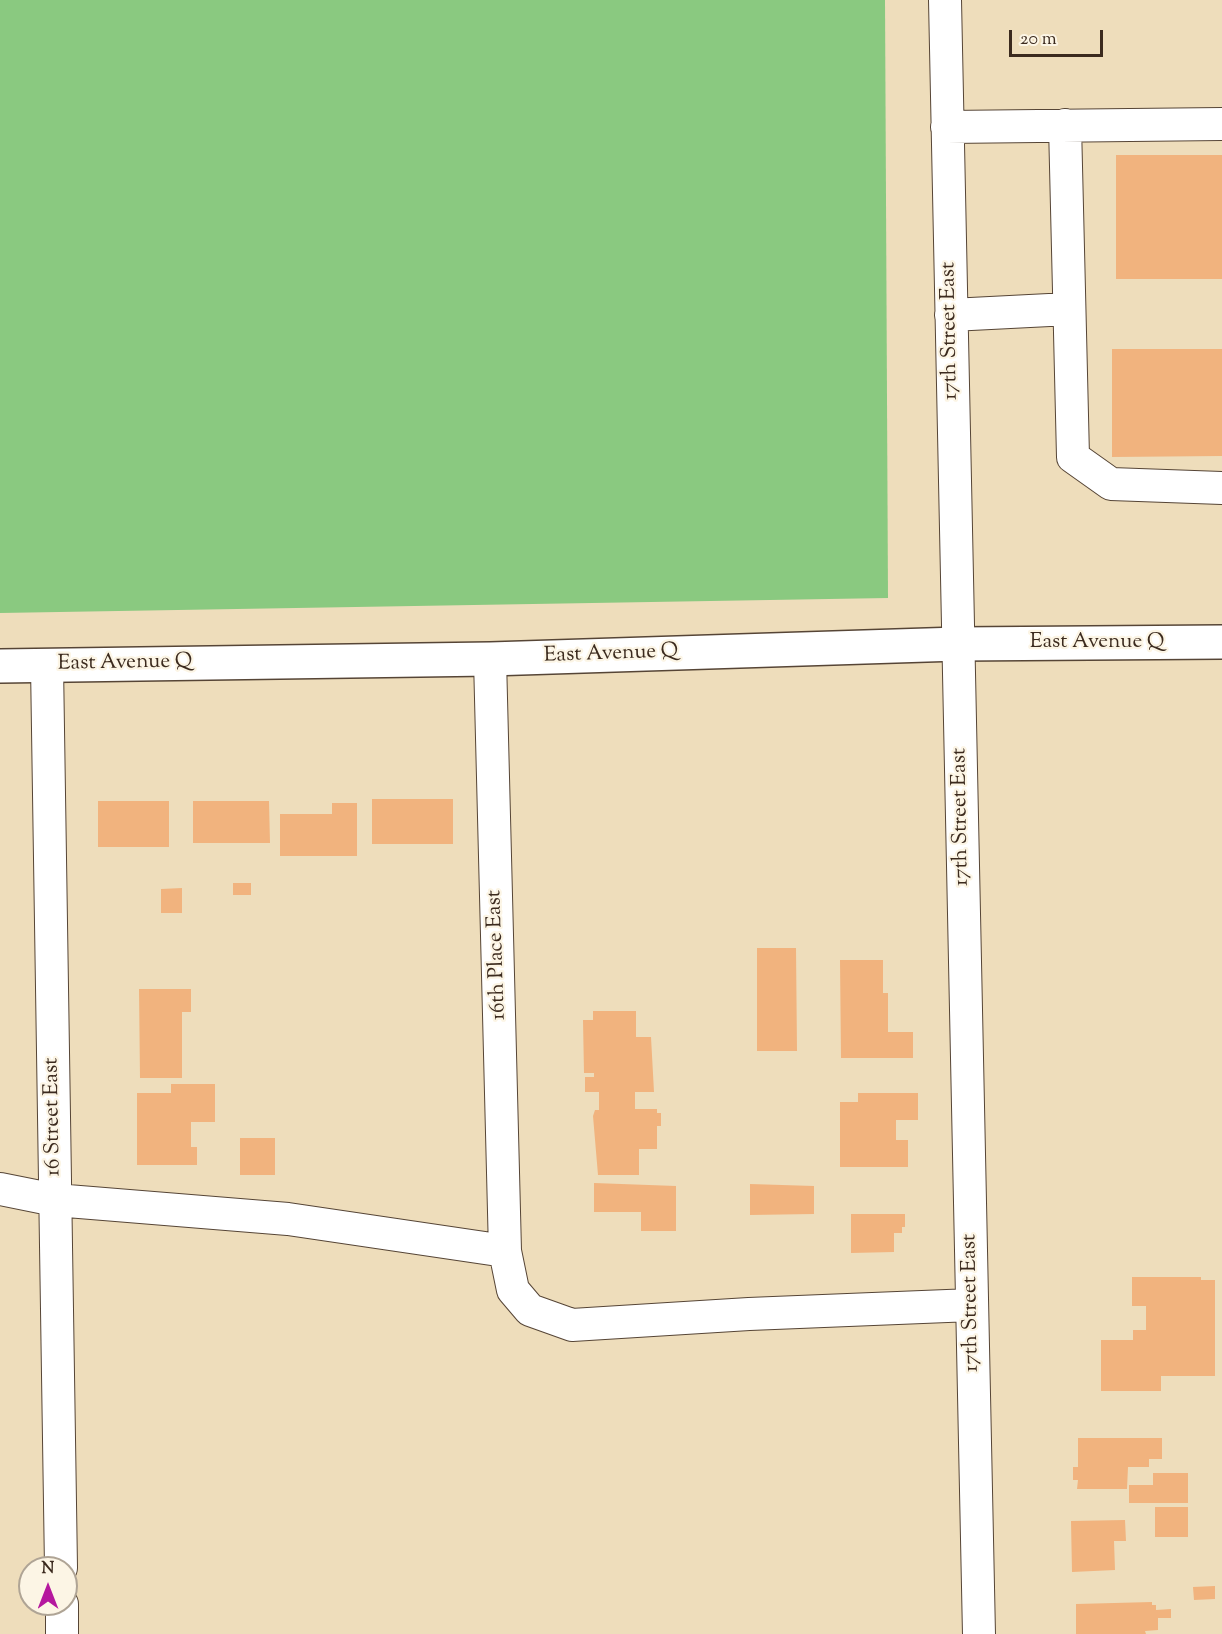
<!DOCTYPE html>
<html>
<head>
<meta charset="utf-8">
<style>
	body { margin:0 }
	#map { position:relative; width:1222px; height:1634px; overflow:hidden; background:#edb; font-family:"Sorts Mill Goudy",serif }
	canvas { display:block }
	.north { position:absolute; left:18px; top:1556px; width:60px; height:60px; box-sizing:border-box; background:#fcf5e5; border:2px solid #afa495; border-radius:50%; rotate:0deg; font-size:16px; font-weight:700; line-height:24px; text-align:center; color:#3b2a1e }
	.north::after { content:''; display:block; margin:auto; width:21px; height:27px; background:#b5179e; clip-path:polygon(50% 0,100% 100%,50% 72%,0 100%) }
	.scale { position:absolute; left:1009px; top:30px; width:94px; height:27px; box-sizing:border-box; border:3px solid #3b2a1e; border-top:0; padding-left:8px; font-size:18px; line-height:21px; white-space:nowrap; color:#3b2a1e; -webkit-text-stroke:4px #fcf5e5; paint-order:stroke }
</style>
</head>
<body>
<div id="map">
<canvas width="1222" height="1634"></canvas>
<div class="north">N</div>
<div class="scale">20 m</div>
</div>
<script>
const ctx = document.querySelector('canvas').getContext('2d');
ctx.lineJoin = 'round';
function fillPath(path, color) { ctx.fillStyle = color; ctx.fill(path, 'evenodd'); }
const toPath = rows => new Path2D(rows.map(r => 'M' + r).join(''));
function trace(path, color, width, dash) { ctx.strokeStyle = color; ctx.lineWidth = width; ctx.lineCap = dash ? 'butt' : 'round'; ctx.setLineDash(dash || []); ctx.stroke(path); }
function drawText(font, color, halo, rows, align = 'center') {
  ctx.font = font + ' "Sorts Mill Goudy",serif'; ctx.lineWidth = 4.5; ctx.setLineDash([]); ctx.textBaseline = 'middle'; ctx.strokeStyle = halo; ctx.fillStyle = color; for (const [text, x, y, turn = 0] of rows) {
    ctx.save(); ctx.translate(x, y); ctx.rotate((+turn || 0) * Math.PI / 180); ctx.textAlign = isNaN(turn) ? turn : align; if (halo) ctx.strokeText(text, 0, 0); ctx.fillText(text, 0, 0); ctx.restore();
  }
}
fillPath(toPath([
	[0,0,885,0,888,598,0,613]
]), '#8ac980');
fillPath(toPath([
	[1116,155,1222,155,1222,279,1116,279],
	[1112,349,1222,349,1222,456,1112,457],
	[372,799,453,799,453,844,372,844],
	[98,801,169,801,169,847,98,847],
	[193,801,269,801,270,843,193,843],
	[332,803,357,803,357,856,280,856,280,814,332,814],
	[233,883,251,883,251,895,233,895],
	[182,888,182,913,161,913,161,889],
	[757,948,796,948,797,1051,757,1051],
	[840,960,883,960,883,993,888,993,888,1032,913,1032,913,1058,841,1058],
	[139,989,191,989,191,1012,182,1012,182,1078,140,1078],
	[593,1011,636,1011,636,1037,651,1037,654,1092,635,1092,635,1109,657,1109,657,1113,661,1113,661,1126,657,1126,657,1149,639,1149,639,1175,598,1175,593,1116,595,1110,599,1110,599,1092,585,1092,585,1077,594,1077,594,1073,584,1073,583,1020,593,1020],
	[171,1084,215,1084,215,1122,191,1122,191,1147,197,1147,197,1165,137,1165,137,1093,171,1093],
	[858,1093,918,1093,918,1120,896,1120,896,1140,908,1140,908,1167,840,1167,840,1102,858,1102],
	[240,1138,275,1138,275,1175,240,1175],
	[594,1183,676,1186,676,1231,641,1231,641,1212,594,1212],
	[750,1184,814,1186,814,1214,750,1215],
	[851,1214,905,1214,905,1227,902,1227,902,1233,894,1233,894,1252,851,1253],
	[1132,1277,1201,1277,1201,1280,1215,1280,1215,1376,1161,1376,1161,1391,1101,1391,1101,1340,1133,1340,1133,1330,1146,1330,1146,1306,1132,1306],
	[1078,1438,1162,1438,1162,1459,1149,1459,1149,1467,1128,1467,1127,1489,1077,1489,1078,1480,1073,1480,1073,1467,1078,1467],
	[1153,1473,1188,1473,1188,1503,1129,1503,1129,1485,1153,1485],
	[1155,1507,1188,1507,1188,1537,1155,1537],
	[1125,1520,1126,1541,1114,1541,1115,1570,1072,1572,1071,1521],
	[1215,1586,1215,1599,1194,1600,1193,1587],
	[1152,1602,1152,1605,1156,1605,1156,1610,1171,1609,1171,1618,1158,1618,1158,1630,1145,1631,1146,1634,1076,1634,1076,1604]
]), '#f1b37e');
const minor = toPath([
	[945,0,979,1634],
	[1065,125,1073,457,1111,484,1222,488],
	[947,127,1222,124],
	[951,315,1069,309],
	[490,659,505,1251,513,1290,530,1310,572,1325,749,1314,972,1305],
	[47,665,61,1568],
	[0,1189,55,1200,288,1219,505,1251],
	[62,1604,62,1634]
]);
const major = toPath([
	[0,666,490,659,958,644,1222,642]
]);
trace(minor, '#564536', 34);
trace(major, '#564536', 36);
trace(minor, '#fff', 32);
trace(major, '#fff', 33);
drawText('21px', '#3b2a1e', '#fcf5e5', [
	["17th Street East",951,331,-91],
	["East Avenue Q",1097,643],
	["East Avenue Q",611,655,-2],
	["East Avenue Q",125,664,-1],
	["17th Street East",962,817,-91],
	["16th Place East",498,955,-92],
	["16 Street East",54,1117,-91],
	["17th Street East",972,1303,-91]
]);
</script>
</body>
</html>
